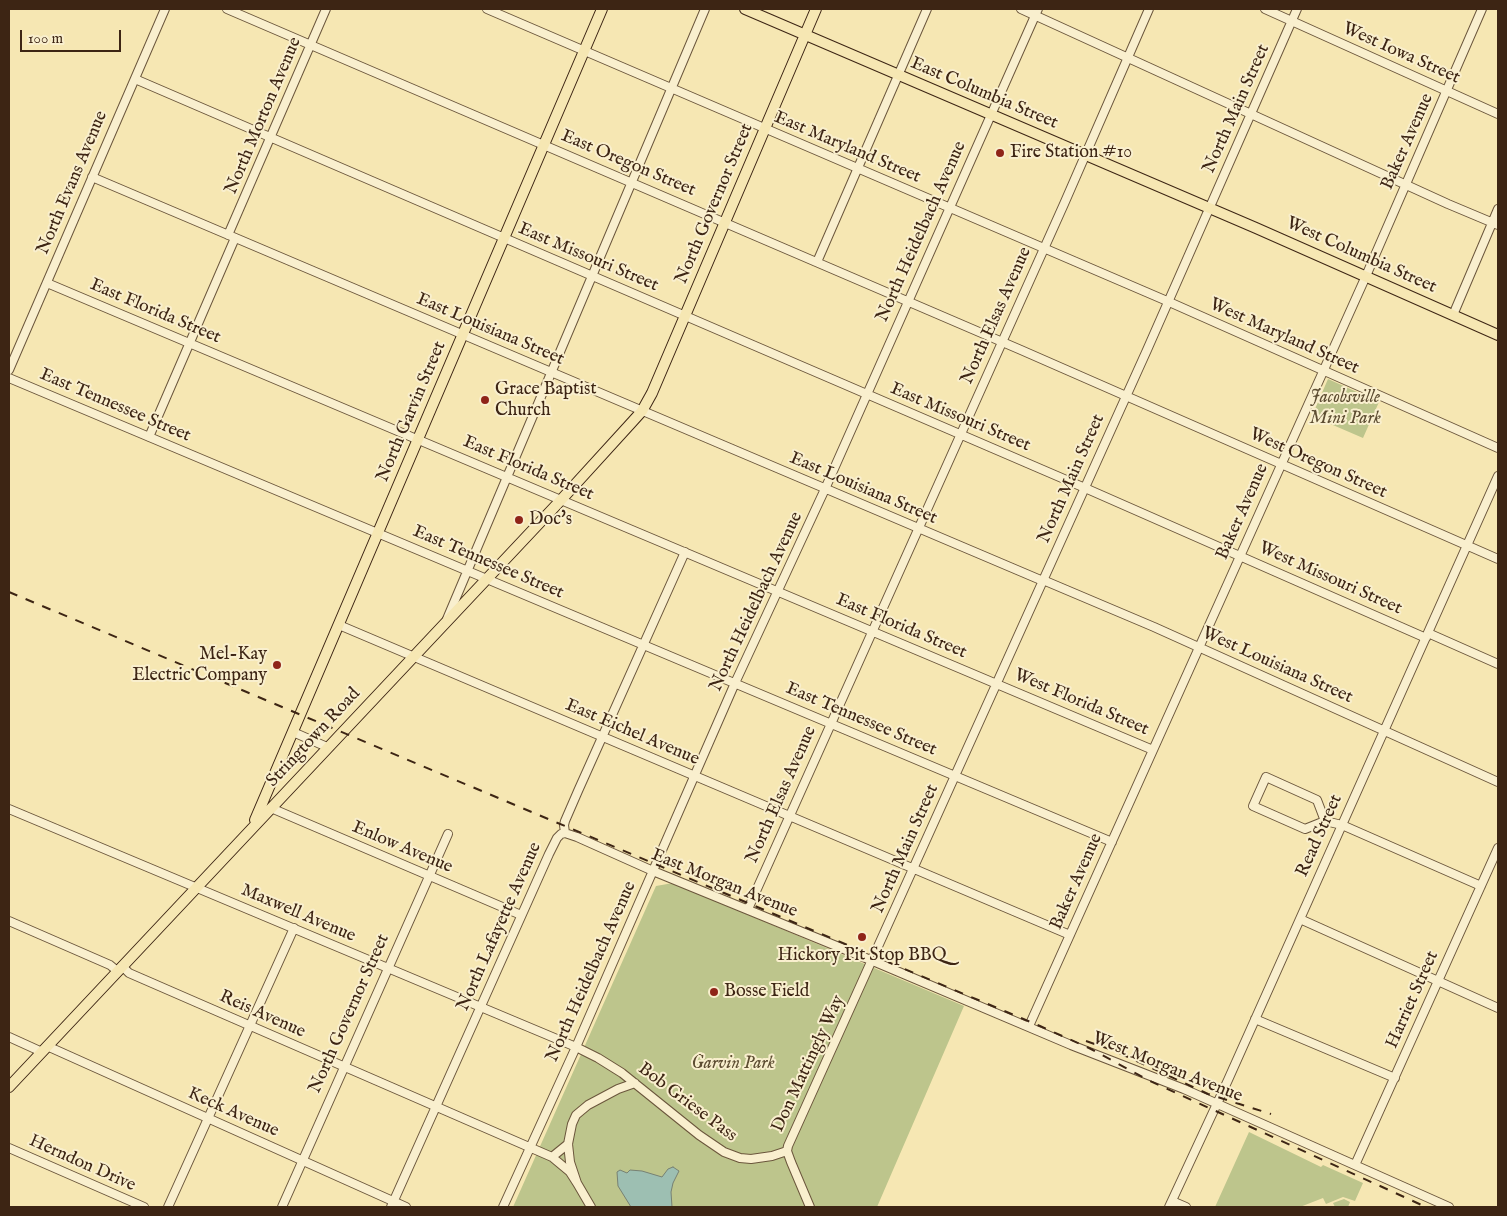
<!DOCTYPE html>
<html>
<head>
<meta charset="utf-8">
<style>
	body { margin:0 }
	#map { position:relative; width:1507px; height:1216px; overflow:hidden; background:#f6e7b3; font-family:"IM FELL English",serif }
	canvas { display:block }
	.frame { position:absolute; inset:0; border:10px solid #3d2514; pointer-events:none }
	.scale { position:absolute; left:20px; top:30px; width:101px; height:22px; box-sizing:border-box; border:2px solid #3d2514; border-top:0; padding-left:6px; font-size:15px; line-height:18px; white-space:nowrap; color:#3d2514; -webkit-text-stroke:4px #f9efce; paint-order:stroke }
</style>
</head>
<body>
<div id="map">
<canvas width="1507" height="1216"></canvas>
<div class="frame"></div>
<div class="scale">100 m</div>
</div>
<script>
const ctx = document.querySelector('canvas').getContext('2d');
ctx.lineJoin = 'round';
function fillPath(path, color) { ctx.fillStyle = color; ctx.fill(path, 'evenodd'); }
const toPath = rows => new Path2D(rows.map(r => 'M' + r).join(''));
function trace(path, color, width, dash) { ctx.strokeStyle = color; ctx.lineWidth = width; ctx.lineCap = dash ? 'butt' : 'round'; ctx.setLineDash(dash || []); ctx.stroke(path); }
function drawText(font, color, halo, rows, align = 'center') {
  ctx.font = font + ' "IM FELL English",serif'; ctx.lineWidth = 4; ctx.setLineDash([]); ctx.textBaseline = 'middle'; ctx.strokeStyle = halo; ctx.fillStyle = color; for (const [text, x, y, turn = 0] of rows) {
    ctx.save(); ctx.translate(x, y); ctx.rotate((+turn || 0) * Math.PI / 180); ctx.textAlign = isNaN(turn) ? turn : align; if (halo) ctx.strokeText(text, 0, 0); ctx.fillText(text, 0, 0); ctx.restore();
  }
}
fillPath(toPath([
	[1328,379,1379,402,1363,438,1312,416],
	[673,883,964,1006,877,1207,513,1207,656,886],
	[1249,1132,1321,1167,1323,1165,1363,1183,1355,1201,1343,1197,1326,1204,1323,1198,1300,1207,1215,1207],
	[1344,1199,1350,1202,1348,1207,1335,1207,1333,1203]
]), '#bdc58c');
const water = toPath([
	[673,1167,679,1171,673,1183,671,1192,672,1207,631,1207,618,1186,617,1172,620,1170,627,1173,630,1170,642,1171,662,1177,668,1169,673,1167]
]);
fillPath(water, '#9dbfb2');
trace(water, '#778173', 1);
const minor = toPath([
	[227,9,1021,350,1498,559],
	[487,9,1167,301,1498,448],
	[1021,9,1448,204,1498,225],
	[1265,9,1498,114],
	[135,79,1085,488,1426,638],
	[92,177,1043,581],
	[228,235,326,9],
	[817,262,927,9],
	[47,283,1153,750],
	[1453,315,1498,209],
	[9,370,165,9],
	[9,378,1112,842],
	[149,437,235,238],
	[1043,580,1154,627,1498,782],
	[447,619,705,9],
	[339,625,1070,935],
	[1428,633,1498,664],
	[293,732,327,747],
	[271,808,521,915],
	[9,809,576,1047,598,1058,622,1073,699,1135,724,1152,740,1158,751,1159,772,1156,787,1151],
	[1325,821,1317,800,1266,777,1253,806,1305,829,1325,821,1342,825,1481,886],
	[565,833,577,837,653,871,873,961,1071,1045,1184,1089,1449,1207],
	[565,833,564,825,565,821,578,791,685,552],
	[748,909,1064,204,1149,9],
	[1300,919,1498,1008],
	[9,921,110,965,116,970,114,975],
	[122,966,129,973,552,1157,570,1172,577,1183],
	[1255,1019,1395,1078],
	[1029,1026,1366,276,1482,9],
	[9,1037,42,1052],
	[47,1046,406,1207],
	[9,1148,144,1207],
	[552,1157,568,1144],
	[1355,1165,1498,848],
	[1172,1201,1186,1207],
	[168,1207,294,928],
	[282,1207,448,834],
	[391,1207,549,854,557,838,561,834,565,833],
	[503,1207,576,1047,735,683,825,489,1038,9],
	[591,1207,577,1183,570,1162,568,1144,572,1124,576,1115,588,1105,618,1089,635,1083],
	[810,1207,791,1162,787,1151,788,1146,1147,350,1297,9],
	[1169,1207,1228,1080,1498,476]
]);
const major = toPath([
	[745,9,1256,228,1498,335],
	[255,820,602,9],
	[9,1087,561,500,633,421,642,411,652,393,816,9]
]);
trace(minor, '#6b563c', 10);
trace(major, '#3d2514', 12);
trace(minor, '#f9efce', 8);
trace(major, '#f6e7b3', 10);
trace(toPath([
	[9,592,1040,1026,1089,1048,1150,1081,1426,1207],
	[1086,1041,1115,1051,1208,1094,1271,1114]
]), '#3d2514', 2, [9, 9]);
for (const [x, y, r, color] of [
	[1000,153,5,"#8f2418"],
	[485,400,5,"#8f2418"],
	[519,520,5,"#8f2418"],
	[277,665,5,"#8f2418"],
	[862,937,5,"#8f2418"],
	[714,992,5,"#8f2418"]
]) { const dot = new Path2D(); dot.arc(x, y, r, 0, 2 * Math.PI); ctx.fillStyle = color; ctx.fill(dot); trace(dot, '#f9efce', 2); }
drawText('18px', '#3d2514', '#f9efce', [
	["West Iowa Street",1401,54,24],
	["East Columbia Street",984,94,23],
	["North Main Street",1237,109,-66],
	["North Morton Avenue",264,116,-67],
	["Baker Avenue",1408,142,-66],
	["East Maryland Street",847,148,23],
	["East Oregon Street",628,164,23],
	["North Evans Avenue",73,183,-67],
	["North Governor Street",715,204,-67],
	["North Heidelbach Avenue",922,232,-66],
	["West Columbia Street",1361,256,24],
	["East Missouri Street",588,258,23],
	["East Florida Street",155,312,23],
	["North Elsas Avenue",997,316,-66],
	["East Louisiana Street",490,330,23],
	["West Maryland Street",1284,337,24],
	["East Tennessee Street",115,406,23],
	["North Garvin Street",412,412,-67],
	["East Missouri Street",960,418,23],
	["West Oregon Street",1318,464,24],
	["East Florida Street",528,469,23],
	["North Main Street",1072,479,-66],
	["East Louisiana Street",863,489,23],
	["Baker Avenue",1243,512,-66],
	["East Tennessee Street",488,563,23],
	["West Missouri Street",1330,579,24],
	["North Heidelbach Avenue",757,602,-65],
	["East Florida Street",901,627,23],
	["West Louisiana Street",1277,666,24],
	["West Florida Street",1081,703,23],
	["East Tennessee Street",861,720,23],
	["East Eichel Avenue",632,733,23],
	["Stringtown Road",314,738,-47],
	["North Elsas Avenue",782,795,-66],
	["Read Street",1320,836,-66],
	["Enlow Avenue",402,848,23],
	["North Main Street",906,849,-66],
	["Baker Avenue",1077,882,-66],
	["East Morgan Avenue",724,884,22],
	["Maxwell Avenue",298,914,23],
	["North Lafayette Avenue",500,927,-66],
	["North Heidelbach Avenue",592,972,-66],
	["Harriet Street",1413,1000,-66],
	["North Governor Street",350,1014,-66],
	["Reis Avenue",262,1015,24],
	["Don Mattingly Way",809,1064,-65],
	["West Morgan Avenue",1167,1068,22],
	["Bob Griese Pass",687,1103,37],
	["Keck Avenue",233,1113,24],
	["Herndon Drive",82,1164,24]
]);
drawText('18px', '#3d2514', '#f9efce', [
	["Fire Station #10",1010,153],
	["Grace Baptist",495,390],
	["Church",495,411],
	["Doc's",529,520],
	["Mel-Kay",267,655,"right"],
	["Electric Company",267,676,"right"],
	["Hickory Pit Stop BBQ",862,956,"center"],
	["Bosse Field",724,992]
], 'left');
drawText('italic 18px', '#5d4d32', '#f9efce', [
	["Jacobsville",1345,398],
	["Mini Park",1345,419],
	["Garvin Park",733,1064]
]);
</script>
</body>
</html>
